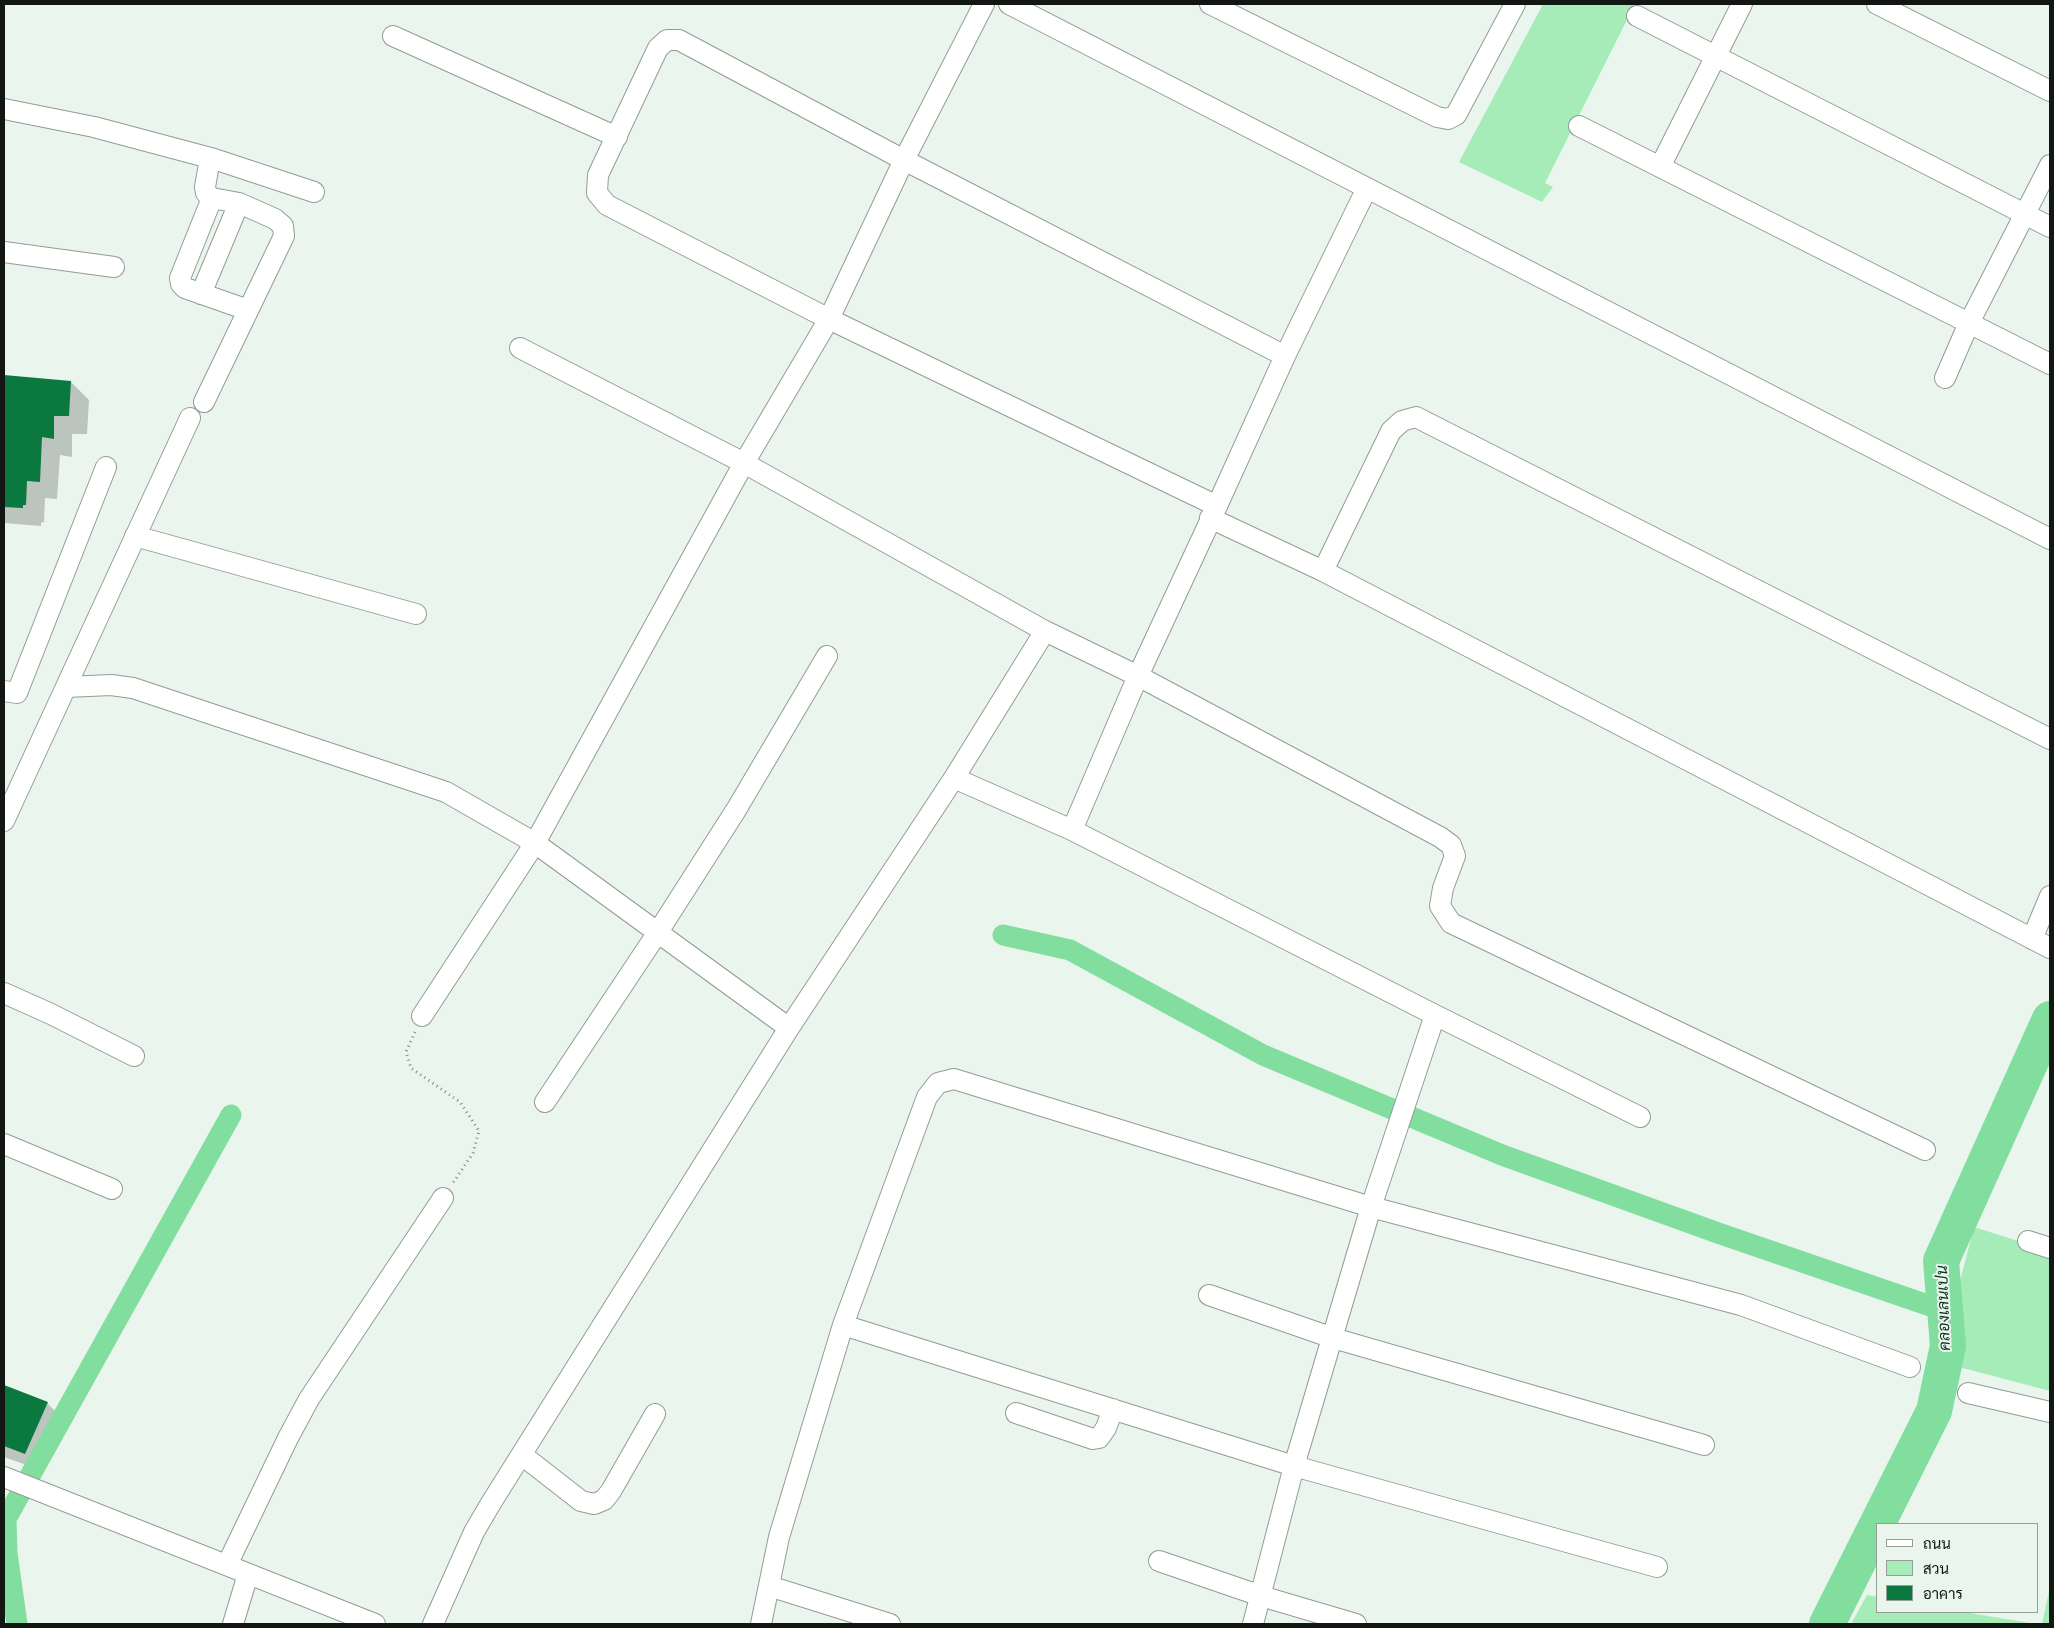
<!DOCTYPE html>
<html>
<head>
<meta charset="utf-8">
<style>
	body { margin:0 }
	#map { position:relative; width:2054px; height:1628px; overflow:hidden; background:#eaf6ed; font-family:"Fira Sans Condensed",Sarabun,sans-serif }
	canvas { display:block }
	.frame { position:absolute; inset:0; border:5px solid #131714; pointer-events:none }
	.legend { position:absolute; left:1876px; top:1523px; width:162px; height:90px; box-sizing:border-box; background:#eaf6ed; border:1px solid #949d96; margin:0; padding:6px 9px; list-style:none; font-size:15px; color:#131714 }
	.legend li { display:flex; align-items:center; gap:10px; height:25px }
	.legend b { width:25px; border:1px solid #949d96 }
</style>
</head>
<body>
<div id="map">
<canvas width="2054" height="1628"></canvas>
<div class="frame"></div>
<ul class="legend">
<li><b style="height:6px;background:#fff"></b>ถนน</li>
<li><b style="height:14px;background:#a5ecb9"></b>สวน</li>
<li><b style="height:14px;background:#0b783f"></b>อาคาร</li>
</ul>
</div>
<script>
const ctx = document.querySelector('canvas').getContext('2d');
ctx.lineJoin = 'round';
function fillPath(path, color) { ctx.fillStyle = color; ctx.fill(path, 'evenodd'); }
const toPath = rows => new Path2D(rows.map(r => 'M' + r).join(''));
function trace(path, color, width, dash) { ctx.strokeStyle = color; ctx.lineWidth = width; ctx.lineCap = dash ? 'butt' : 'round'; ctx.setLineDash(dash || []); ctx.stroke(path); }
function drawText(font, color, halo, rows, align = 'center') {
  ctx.font = font + ' "Fira Sans Condensed",Sarabun,sans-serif'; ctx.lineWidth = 4; ctx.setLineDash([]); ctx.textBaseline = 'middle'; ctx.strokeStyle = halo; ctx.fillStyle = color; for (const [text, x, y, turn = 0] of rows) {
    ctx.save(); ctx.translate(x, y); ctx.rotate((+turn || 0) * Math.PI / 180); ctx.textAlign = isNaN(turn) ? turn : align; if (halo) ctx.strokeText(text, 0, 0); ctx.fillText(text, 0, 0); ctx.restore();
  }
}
fillPath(toPath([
	[1543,4,1635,4,1545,183,1553,187,1542,202,1459,162],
	[1974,1227,2050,1251,2050,1391,1959,1367,1957,1293],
	[2050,1587,2050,1624,2042,1624],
	[1867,1595,1878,1597,1878,1612,1964,1612,2036,1624,1851,1624]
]), '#a5ecb9');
fillPath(toPath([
	[4,377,71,382,89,400,87,434,72,434,72,457,60,455,57,499,45,498,44,522,41,523,41,526,4,523],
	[4,1387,47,1403,65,1421,43,1471,4,1457]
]), '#0003');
trace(toPath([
	[1003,935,1070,950,1263,1055,1502,1155,1718,1233,1945,1311],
	[17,1624,7,1553,6,1519,231,1115]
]), '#82de9f', 21);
trace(toPath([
	[1827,1624,1934,1411,1948,1346,1941,1261,2050,1019]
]), '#82de9f', 36);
fillPath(toPath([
	[4,375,71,381,69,416,54,416,54,439,42,437,40,482,27,481,26,505,23,505,23,508,4,507],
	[4,1385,48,1402,25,1454,4,1446]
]), '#0b783f');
const minor = toPath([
	[1009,4,2050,539],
	[1210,4,1437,117,1448,119,1456,115,1515,4],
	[1877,4,2050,91],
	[1637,16,2050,227],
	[393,36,617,137],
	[4,109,94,127,214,159,314,192],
	[1579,126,2050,364],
	[210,158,205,187,206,193,212,198],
	[1660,167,1742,4],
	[4,252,114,267],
	[201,294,239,203],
	[520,348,744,463,1045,631,1138,676,1440,837,1451,845,1455,856,1443,888,1440,906,1451,923,1925,1150],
	[1945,378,1969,323,2050,165],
	[204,402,284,236,283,226,275,219,239,203,212,198,180,278,181,284,185,288,248,310],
	[1217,506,829,319,607,205,597,193,598,175,658,48,667,40,679,40,904,160,1285,356],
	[1210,518,1323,571,2050,948],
	[135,536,416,614],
	[1323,571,1391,431,1402,421,1416,417,2050,739],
	[66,687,111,685,133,688,446,792,535,843,789,1028],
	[4,691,17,693,106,467],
	[954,778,1072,830,1435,1015,1640,1117],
	[4,821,190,418],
	[1072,830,1138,676,1217,506,1285,356,1367,188],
	[2032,939,2050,896],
	[4,993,51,1014,134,1056],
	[422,1016,535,843,744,463,829,319,904,160,984,4],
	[545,1102,658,932,736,810,827,656],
	[4,1144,112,1189],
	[2028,1241,2050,1248],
	[1209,1295,1333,1338,1704,1445],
	[843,1325,1294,1466,1657,1567],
	[1968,1393,2050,1412],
	[1016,1413,1093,1439,1099,1438,1106,1428,1113,1409],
	[522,1455,581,1501,594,1504,604,1500,611,1491,655,1414],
	[4,1477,375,1624],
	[1159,1561,1261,1596,1356,1624],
	[227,1565,288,1438,309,1399,443,1198],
	[769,1586,890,1624],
	[233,1624,248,1574],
	[433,1624,474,1532,491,1503,789,1028,954,778,1045,631],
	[761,1624,779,1537,843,1325,927,1097,938,1083,954,1079,1371,1207,1741,1305,1910,1367],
	[1253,1624,1294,1466,1371,1207,1435,1015]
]);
trace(minor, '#929c94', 22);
trace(toPath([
	[415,1032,406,1052,411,1068,460,1102,479,1131,473,1153,453,1183]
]), '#818a83', 3, [1, 4]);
trace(minor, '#fff', 20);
drawText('italic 16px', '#0f361e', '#eaf6ed', [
	["คลองเลนเปน",1944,1308,-92]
]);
</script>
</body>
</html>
